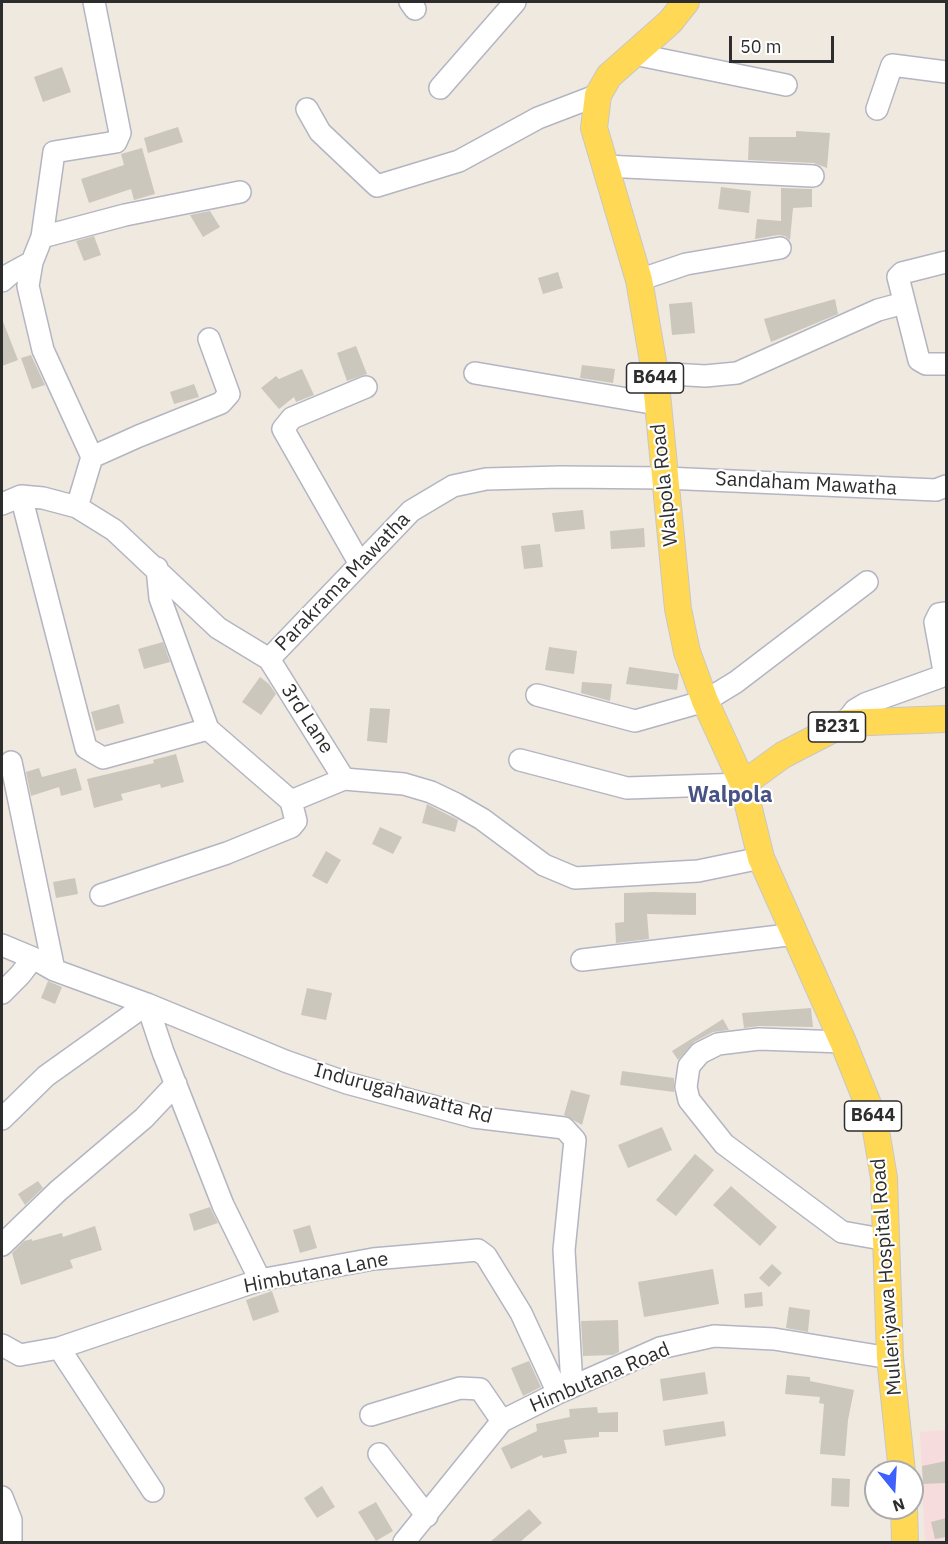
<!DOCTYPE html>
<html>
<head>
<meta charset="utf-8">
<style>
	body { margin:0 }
	#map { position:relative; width:948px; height:1544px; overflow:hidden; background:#f0e9df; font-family:"IBM Plex Sans",sans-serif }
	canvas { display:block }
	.frame { position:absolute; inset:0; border:3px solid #2d2d2d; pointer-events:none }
	.north { position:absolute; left:864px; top:1460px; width:60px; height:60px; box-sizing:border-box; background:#fff; border:2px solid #ababab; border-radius:50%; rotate:162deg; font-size:16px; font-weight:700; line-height:24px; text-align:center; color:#2d2d2d }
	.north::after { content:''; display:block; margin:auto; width:21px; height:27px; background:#3d60ff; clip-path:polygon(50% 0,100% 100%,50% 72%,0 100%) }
	.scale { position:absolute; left:729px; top:36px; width:105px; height:27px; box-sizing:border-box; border:3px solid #2d2d2d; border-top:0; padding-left:8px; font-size:18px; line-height:21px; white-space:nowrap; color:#2d2d2d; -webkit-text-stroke:4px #fff; paint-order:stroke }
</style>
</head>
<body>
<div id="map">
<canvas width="948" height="1544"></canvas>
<div class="frame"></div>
<div class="north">N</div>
<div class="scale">50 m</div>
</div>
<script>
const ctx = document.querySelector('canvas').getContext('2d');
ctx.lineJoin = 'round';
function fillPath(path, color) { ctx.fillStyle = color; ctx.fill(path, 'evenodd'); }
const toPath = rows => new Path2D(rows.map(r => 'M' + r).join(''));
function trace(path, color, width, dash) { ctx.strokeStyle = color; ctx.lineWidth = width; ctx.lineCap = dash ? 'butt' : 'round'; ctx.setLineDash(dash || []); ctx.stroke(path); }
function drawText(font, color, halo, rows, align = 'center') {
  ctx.font = font + ' "IBM Plex Sans",sans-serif'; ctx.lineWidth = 4.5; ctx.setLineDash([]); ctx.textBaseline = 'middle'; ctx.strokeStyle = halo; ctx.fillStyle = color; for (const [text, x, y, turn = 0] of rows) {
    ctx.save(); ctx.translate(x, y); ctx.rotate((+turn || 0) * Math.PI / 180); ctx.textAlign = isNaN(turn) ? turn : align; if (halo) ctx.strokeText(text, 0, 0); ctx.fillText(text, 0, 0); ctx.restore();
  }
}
fillPath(toPath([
	[946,1430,946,1542,925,1542,920,1432]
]), '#f7dcdd');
fillPath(toPath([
	[62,67,71,92,43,102,34,77],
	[178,127,183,142,148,153,144,138],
	[796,131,830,133,827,168,814,163,748,160,749,137,796,137],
	[142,148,155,194,134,200,131,189,89,203,81,179,124,165,121,154],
	[721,187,751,191,749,213,718,209],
	[781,188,812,189,812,207,793,208,790,240,785,236,778,235,755,239,757,219,781,221],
	[210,211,220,227,203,237,190,215],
	[94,236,101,255,84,261,76,241],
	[558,272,563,288,543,294,538,278],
	[835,299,838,314,771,342,764,319],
	[692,302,695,333,672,335,669,304],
	[2,319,18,360,2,366],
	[356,346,367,374,347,381,337,353],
	[31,355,45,385,32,389,21,358],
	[582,365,615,369,613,383,580,378],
	[302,369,314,395,296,402,294,397,279,409,261,388,276,376,279,379],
	[194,384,199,397,174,404,170,392],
	[583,510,585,529,555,532,552,513],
	[644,528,645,547,611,549,610,531],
	[540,544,543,567,524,569,521,546],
	[163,642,170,662,144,669,138,649],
	[549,647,577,651,574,674,545,670],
	[629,667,679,674,677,690,626,684],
	[260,677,269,684,276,694,261,715,242,702],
	[582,682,612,684,610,701,581,693],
	[119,704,124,723,96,731,91,712],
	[370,708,390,709,387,743,367,741],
	[176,754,184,782,161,788,160,784,121,794,123,800,94,808,87,779,154,763,153,760],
	[39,768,42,777,76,768,82,790,61,796,59,787,31,796,26,772],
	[427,804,458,820,455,832,422,823],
	[380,827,402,837,393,854,372,844],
	[326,851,341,860,327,884,312,876],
	[75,878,78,894,56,898,53,882],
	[654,892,696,893,696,915,647,914,649,939,616,943,615,923,624,922,624,893],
	[48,981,62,987,55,1004,41,998],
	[307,988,332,993,326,1020,301,1015],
	[811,1008,813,1027,759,1026,744,1028,742,1013],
	[723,1019,729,1030,713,1032,694,1042,678,1060,672,1051],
	[622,1071,674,1078,674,1092,620,1085],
	[571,1090,590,1095,582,1125,564,1115],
	[662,1127,672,1150,628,1168,618,1145],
	[695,1154,714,1170,676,1216,656,1200],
	[38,1181,43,1188,25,1205,18,1194],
	[731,1186,777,1227,760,1246,713,1205],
	[210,1207,218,1223,194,1231,189,1214],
	[310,1225,317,1248,300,1253,293,1230],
	[95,1226,102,1250,70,1260,73,1268,21,1285,12,1253,24,1241,32,1239,32,1241,62,1233,63,1237],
	[772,1264,782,1273,769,1287,759,1278],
	[713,1269,719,1304,644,1317,638,1282],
	[272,1291,279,1312,253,1321,246,1300],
	[762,1292,763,1306,745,1308,744,1294],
	[789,1307,810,1310,808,1332,786,1328],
	[618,1320,619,1352,613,1355,583,1356,581,1321],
	[529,1361,541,1387,523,1396,511,1368],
	[705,1372,708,1394,663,1401,660,1379],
	[787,1375,810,1377,810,1381,854,1390,848,1420,845,1456,820,1454,824,1404,819,1403,820,1397,785,1394],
	[597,1407,598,1413,618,1412,618,1432,599,1432,599,1437,564,1440,567,1453,543,1458,542,1455,511,1469,501,1448,537,1431,536,1424,570,1417,569,1409],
	[724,1421,726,1436,665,1446,663,1430],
	[946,1461,946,1483,923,1484,922,1466],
	[832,1478,850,1479,849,1507,831,1506],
	[322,1486,335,1507,317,1518,304,1498],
	[376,1502,393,1531,376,1541,358,1512],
	[529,1509,542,1523,520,1542,490,1542],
	[946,1518,946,1537,935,1539,931,1522]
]), '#cbc7bd');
const minor = toPath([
	[410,2,415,9],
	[634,54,786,85],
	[440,88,515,2],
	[307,109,320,132,377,186,459,161,538,118,598,95],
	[877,109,892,65,946,72],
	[605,166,813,176],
	[42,237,125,215,240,192],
	[946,262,902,273,898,277,919,360,926,364,946,364],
	[639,280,686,264,780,248],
	[2,281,10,274,32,262],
	[475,373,657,404],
	[655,373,705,376,737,373,878,310,904,303],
	[92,457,139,436,221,403,229,394,209,339],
	[21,496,86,748,103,758,208,729],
	[2,504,21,496,43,498,77,507,114,530,218,628,269,659,411,511,453,486,486,479,560,477,665,478,936,490,946,486],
	[77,507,92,457,43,350,28,286,32,262,42,237,54,152,116,142,120,133,94,2],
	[360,564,283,429,292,418,366,387],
	[157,568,160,598,208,729,291,801,344,779,404,784,431,792,456,804,482,819,544,865,575,878,698,871,761,858],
	[269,659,344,779],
	[537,695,635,721,705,701,736,682,867,582],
	[845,723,855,710,865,704,940,677,944,671,935,622,939,614,946,613],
	[520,760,627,788,743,784],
	[11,762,54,970],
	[101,895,227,853,291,827,296,821,291,801],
	[2,945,33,958,54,970,147,1004,285,1061,347,1083,474,1117,564,1128,575,1140,564,1250,572,1386],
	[582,960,796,934],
	[2,993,20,975,33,958],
	[843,1042,759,1039,718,1044,700,1053,689,1066,686,1087,689,1100,724,1144,842,1232,887,1240],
	[2,1119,46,1076,147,1004,163,1052,223,1205,260,1280],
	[2,1245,58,1191,144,1118,176,1084],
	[2,1345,20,1355,59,1348,260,1280,373,1259,478,1250,486,1256,521,1313,558,1393],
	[59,1348,153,1491],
	[371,1415,460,1388,480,1389,502,1421],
	[379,1454,427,1516],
	[2,1497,11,1520,11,1542],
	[404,1542,502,1421,558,1393,660,1348,714,1336,774,1339,890,1358]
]);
const major = toPath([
	[686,2,670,22,609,76,598,95,594,128,639,280,655,373,678,609,687,652,705,701,743,784,761,858,843,1042,874,1119,884,1178,890,1358,902,1472],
	[743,784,783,755,845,723,946,719],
	[904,1508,905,1542]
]);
trace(minor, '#b3b5c2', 24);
trace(major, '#c8c8c8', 28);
trace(minor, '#fff', 21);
trace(major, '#ffd855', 26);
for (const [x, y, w] of [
	[655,378,57],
	[837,727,57],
	[873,1116,57]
]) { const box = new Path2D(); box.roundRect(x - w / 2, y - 15, w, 30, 4.5); ctx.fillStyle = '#fff'; ctx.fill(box); trace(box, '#2d2d2d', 1.5); }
drawText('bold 18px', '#2d2d2d', null, [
	["B644",655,378],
	["B231",837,727],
	["B644",873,1116]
]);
drawText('20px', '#2d2d2d', '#fff', [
	["Sandaham Mawatha",806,484,3],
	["Walpola Road",665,485,-96],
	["Parakrama Mawatha",343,582,-46],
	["3rd Lane",307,719,57],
	["Indurugahawatta Rd",403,1094,15],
	["Himbutana Lane",316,1273,-11],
	["Mulleriyawa Hospital Road",887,1277,-94],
	["Himbutana Road",600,1378,-23]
]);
drawText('bold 22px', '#485284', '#fff', [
	["Walpola",730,796]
]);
</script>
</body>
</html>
